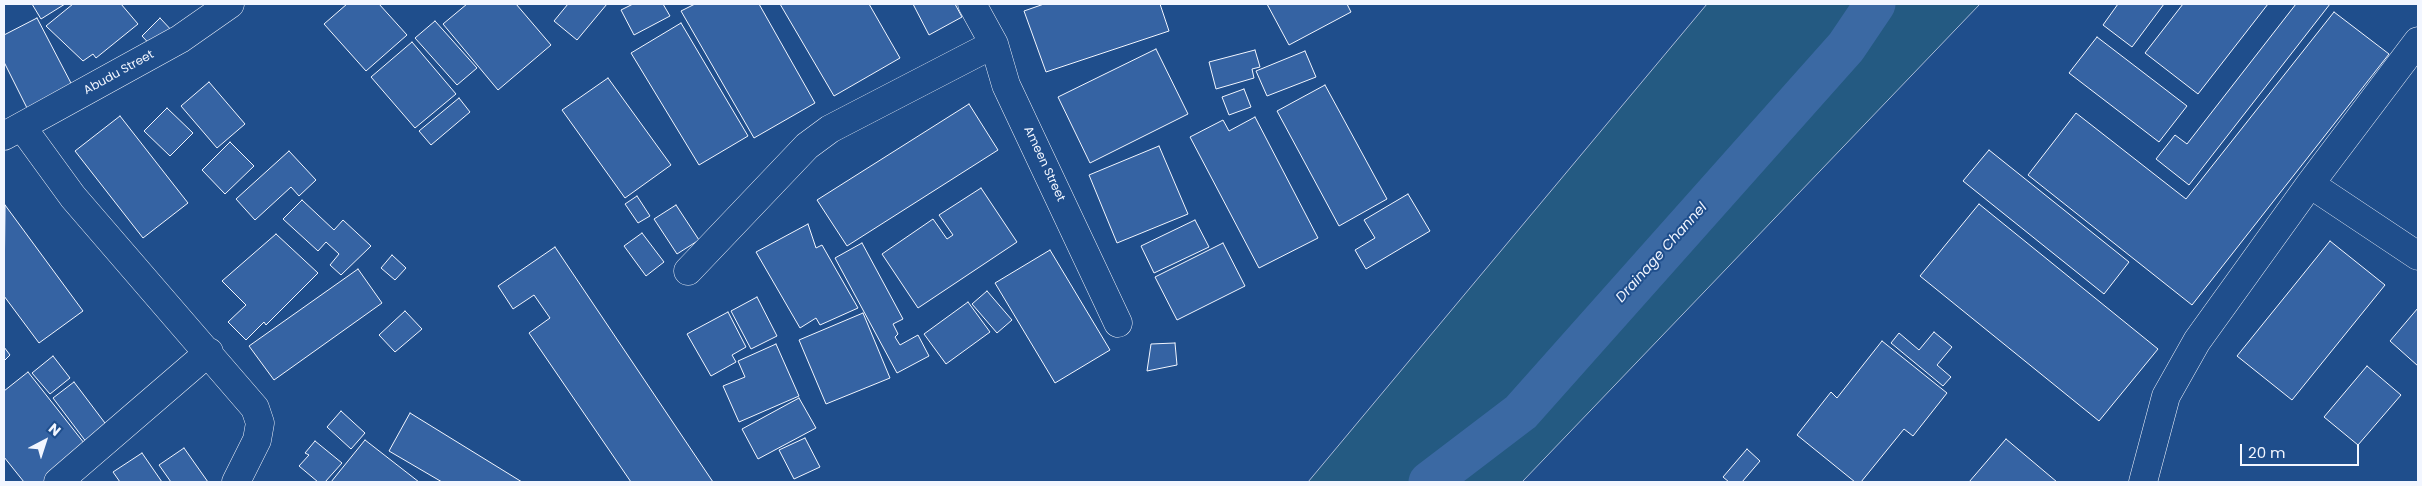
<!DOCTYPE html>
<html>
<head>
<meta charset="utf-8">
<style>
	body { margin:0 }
	#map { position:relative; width:2422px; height:486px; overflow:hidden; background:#1f4e8c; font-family:Poppins,sans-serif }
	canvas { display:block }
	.frame { position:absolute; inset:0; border:5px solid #f2f6ff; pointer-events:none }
	.north { position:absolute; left:20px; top:416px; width:50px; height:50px; -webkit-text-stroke:4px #1f4e8c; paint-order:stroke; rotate:40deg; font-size:14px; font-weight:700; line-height:20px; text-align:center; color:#f2f6ff }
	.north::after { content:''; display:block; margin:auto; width:18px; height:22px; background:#f2f6ff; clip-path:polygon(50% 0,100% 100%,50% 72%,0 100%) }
	.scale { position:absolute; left:2240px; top:444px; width:119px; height:22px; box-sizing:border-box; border:2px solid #f2f6ff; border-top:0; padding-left:6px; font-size:15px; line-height:18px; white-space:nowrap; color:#f2f6ff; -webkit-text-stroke:4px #1f4e8c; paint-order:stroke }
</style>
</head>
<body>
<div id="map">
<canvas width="2422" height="486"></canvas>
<div class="frame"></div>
<div class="north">N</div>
<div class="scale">20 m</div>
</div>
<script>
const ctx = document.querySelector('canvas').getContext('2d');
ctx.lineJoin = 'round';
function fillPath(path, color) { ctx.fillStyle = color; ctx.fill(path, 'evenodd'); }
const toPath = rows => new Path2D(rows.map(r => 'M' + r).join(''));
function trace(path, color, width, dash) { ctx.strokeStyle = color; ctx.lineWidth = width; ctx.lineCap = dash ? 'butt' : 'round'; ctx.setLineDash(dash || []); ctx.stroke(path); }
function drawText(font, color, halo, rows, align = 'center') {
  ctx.font = font + ' Poppins,sans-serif'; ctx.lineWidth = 4; ctx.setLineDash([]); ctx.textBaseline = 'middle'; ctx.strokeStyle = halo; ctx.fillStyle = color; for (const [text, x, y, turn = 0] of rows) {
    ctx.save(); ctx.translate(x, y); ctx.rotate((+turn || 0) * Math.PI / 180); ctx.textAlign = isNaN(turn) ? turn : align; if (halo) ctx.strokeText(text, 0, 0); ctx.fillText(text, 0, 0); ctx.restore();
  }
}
const green = toPath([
	[1707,4,1980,4,1522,482,1308,482,1707,4]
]);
fillPath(green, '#245a82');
trace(green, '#a8bbd7', 1);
trace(toPath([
	[1429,482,1521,412,1846,47,1875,4]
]), '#3b69a3', 41);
const building = toPath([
	[32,4,65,4,41,19,32,4],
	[73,4,121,4,138,24,96,58,93,54,83,61,46,26,73,4],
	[347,4,379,4,407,35,366,71,324,24,347,4],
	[467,4,516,4,551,45,498,90,443,24,467,4],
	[568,4,607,4,577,40,554,21,568,4],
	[633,4,663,4,670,16,634,35,621,10,633,4],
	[695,4,759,4,815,103,754,138,681,11,695,4],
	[780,4,869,4,900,58,834,96,780,4],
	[913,4,955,4,962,17,929,35,913,4],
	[1044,4,1160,4,1169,31,1046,72,1024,11,1044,4],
	[1267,4,1347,4,1351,12,1289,45,1267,4],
	[2118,4,2164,4,2132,47,2103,25,2118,4],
	[2183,4,2268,4,2198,94,2145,53,2183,4],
	[2296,4,2330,4,2189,185,2156,159,2175,135,2187,144,2296,4],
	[2334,12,2389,54,2192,305,2028,175,2076,113,2186,199,2334,12],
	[37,18,72,85,27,108,4,62,4,35,37,18],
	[160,18,174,33,156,51,142,36,160,18],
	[435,21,477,68,457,85,415,38,435,21],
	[681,23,748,136,699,165,631,53,681,23],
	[2097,37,2187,106,2159,142,2069,73,2097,37],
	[412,42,456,94,415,128,371,77,412,42],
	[1156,49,1188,114,1090,163,1058,97,1156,49],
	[1255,50,1260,67,1252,69,1254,78,1216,89,1209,62,1255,50],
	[1305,51,1316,77,1267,96,1256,71,1305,51],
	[608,78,671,165,625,198,562,110,608,78],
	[209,82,245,124,217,148,181,106,209,82],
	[1325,85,1387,199,1339,226,1277,111,1325,85],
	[1244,89,1251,107,1229,115,1222,97,1244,89],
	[459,98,470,112,431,145,419,131,459,98],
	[969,104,998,150,847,246,817,200,969,104],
	[167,108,193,133,170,156,144,131,167,108],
	[120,116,188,203,143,238,75,151,120,116],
	[1255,117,1318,238,1259,268,1190,137,1223,120,1229,131,1255,117],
	[230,142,254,166,225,194,202,170,230,142],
	[1159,146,1188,214,1117,243,1089,175,1159,146],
	[1989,150,2129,262,2104,294,1963,181,1989,150],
	[289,151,316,180,299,196,291,187,255,220,236,199,289,151],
	[981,188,1017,242,918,308,882,254,933,219,947,239,953,235,939,215,981,188],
	[1408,194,1430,231,1366,269,1355,250,1375,238,1364,220,1408,194],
	[637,196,650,216,638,223,625,204,637,196],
	[302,200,334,230,343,220,371,246,341,275,330,265,339,254,326,242,318,251,283,219,302,200],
	[1979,204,2158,349,2099,421,1920,276,1979,204],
	[5,205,83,311,39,343,4,296,5,205],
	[676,205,699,240,677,254,654,219,676,205],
	[1195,220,1209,247,1154,273,1141,246,1195,220],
	[808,224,816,248,822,245,858,308,820,325,816,318,800,328,756,252,808,224],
	[642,233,664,262,646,276,624,246,642,233],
	[276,234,318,273,266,325,264,322,246,340,228,322,246,305,222,281,276,234],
	[2330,241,2385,285,2292,400,2237,356,2330,241],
	[862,243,903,319,893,324,898,334,895,337,900,345,918,335,929,356,897,373,835,258,862,243],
	[1223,243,1245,286,1177,320,1155,277,1223,243],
	[555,247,713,482,631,482,529,333,550,318,534,295,513,309,498,286,555,247],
	[1050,250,1110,350,1055,383,995,283,1050,250],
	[392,255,406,268,395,280,381,268,392,255],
	[358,269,382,303,274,380,249,346,358,269],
	[987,291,1012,320,997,333,972,304,987,291],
	[757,297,777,336,751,349,731,311,757,297],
	[968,302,990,332,946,364,924,334,968,302],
	[2418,308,2418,366,2390,341,2418,308],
	[405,311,422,329,395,352,379,335,405,311],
	[728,312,746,347,732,355,736,362,711,376,687,334,728,312],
	[863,313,890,378,826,404,799,340,863,313],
	[1934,332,1952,347,1937,365,1951,377,1943,386,1891,343,1899,333,1919,350,1934,332],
	[1882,341,1947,393,1913,436,1904,429,1861,482,1855,482,1797,435,1831,392,1837,398,1882,341],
	[1175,343,1177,365,1147,371,1151,344,1175,343],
	[776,344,799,396,739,422,723,386,745,377,738,361,776,344],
	[4,347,10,355,4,361,4,347],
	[53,356,70,378,50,394,32,373,53,356],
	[2367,366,2401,395,2358,445,2324,417,2367,366],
	[28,372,88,448,45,482,24,482,4,457,4,391,28,372],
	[74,382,111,431,90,447,53,398,74,382],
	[799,398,816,428,758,459,742,429,799,398],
	[341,411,365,433,351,449,327,427,341,411],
	[410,413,522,482,442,482,389,451,410,413],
	[805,438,820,467,794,479,779,450,805,438],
	[2006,439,2057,482,1969,482,2006,439],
	[365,440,419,482,331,482,365,440],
	[315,441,342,463,325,482,318,482,299,466,309,455,305,453,315,441],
	[184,448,208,482,171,482,159,465,184,448],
	[1747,449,1760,461,1742,482,1729,482,1723,477,1747,449],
	[142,453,162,482,120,482,113,472,142,453]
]);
fillPath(building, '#3563a3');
trace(building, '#f2f6ff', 1);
const minor = toPath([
	[972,4,994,44,1006,85,1118,323],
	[22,127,73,197,255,408,260,423,257,440,236,482],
	[4,136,180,39,230,4],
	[2310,184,2418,256],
	[688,271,807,146,830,129,994,44],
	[58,482,209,352],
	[2143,482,2166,396,2197,341,2310,184,2418,41]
]);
trace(minor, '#f2f6ff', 29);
trace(minor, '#1f4e8c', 28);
drawText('12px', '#f2f6ff', '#1f4e8c', [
	["Abudu Street",119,73,-29],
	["Ameen Street",1044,164,65]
]);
drawText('italic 14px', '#f2f6ff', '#1f4e8c', [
	["Drainage Channel",1662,253,-48]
]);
</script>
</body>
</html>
